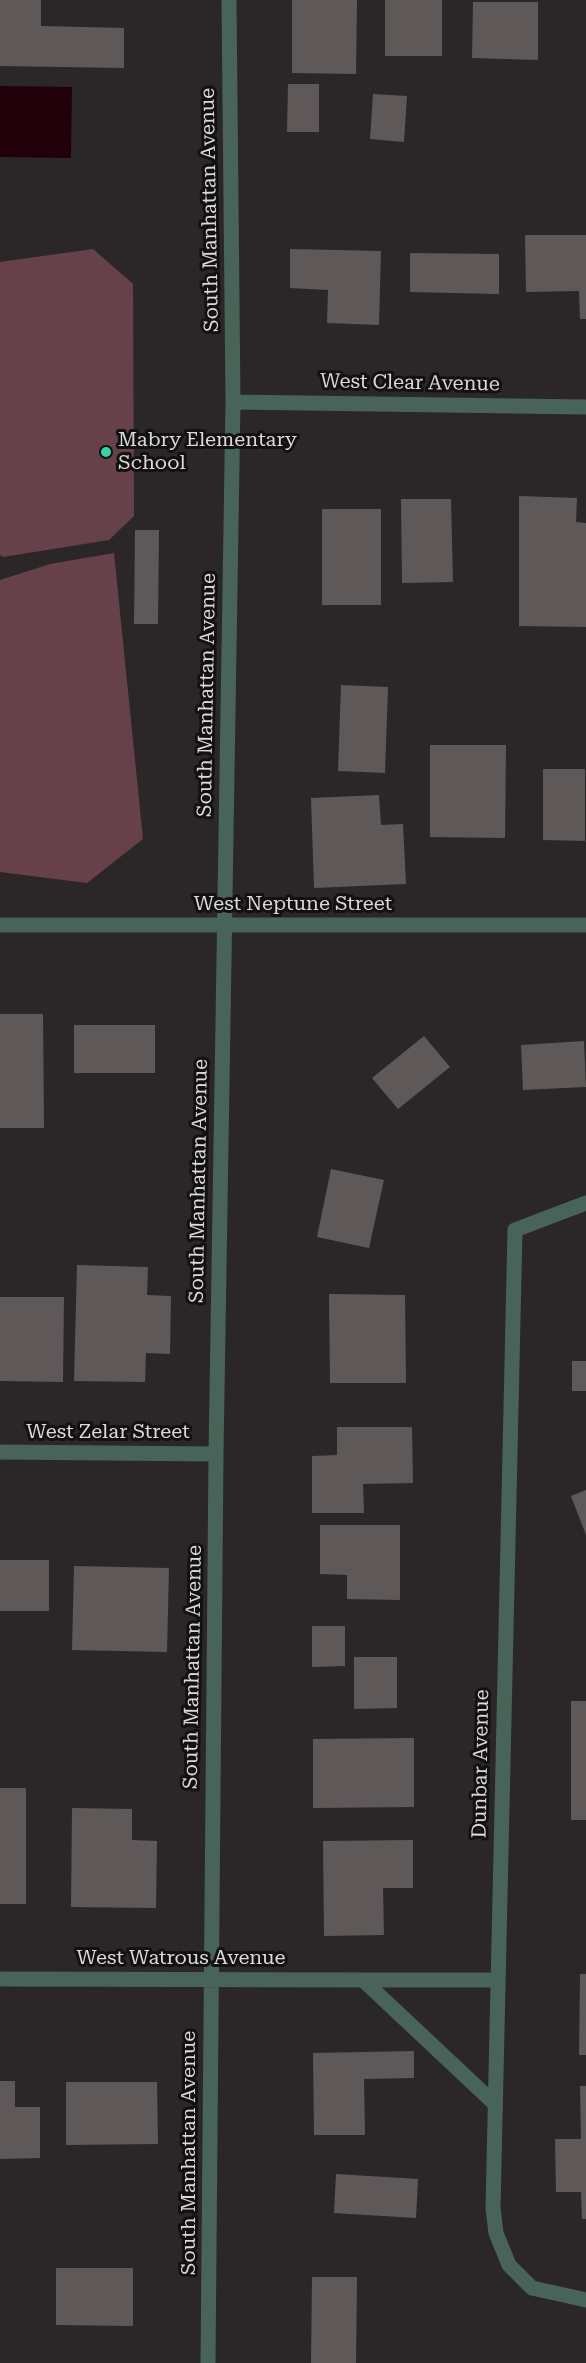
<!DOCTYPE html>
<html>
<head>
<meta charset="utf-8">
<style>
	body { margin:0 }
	canvas { display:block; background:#2b2627 }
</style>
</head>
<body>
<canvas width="586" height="2363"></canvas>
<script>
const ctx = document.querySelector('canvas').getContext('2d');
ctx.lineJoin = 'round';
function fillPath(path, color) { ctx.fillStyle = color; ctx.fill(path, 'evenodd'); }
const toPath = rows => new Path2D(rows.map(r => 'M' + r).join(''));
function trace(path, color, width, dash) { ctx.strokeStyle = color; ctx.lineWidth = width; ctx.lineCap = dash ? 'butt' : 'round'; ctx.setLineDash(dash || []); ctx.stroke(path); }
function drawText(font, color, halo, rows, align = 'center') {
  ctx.font = font + ' "Roboto Serif",serif'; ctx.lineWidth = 6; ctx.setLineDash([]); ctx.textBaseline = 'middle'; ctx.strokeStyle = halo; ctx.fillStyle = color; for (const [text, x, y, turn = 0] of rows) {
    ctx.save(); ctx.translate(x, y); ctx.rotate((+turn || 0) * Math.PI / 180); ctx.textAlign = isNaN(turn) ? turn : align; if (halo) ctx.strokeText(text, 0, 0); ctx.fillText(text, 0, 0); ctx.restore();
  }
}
fillPath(toPath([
	[93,249,133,284,134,516,109,540,3,557,0,555,0,262],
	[114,553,143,839,87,883,0,872,0,580,50,564]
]), '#674149');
fillPath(toPath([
	[0,86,72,87,71,158,0,157]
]), '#210009');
fillPath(toPath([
	[0,0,41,0,41,26,124,28,124,68,0,66],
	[292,0,357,0,356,74,292,73],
	[385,0,442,0,442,56,385,56],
	[473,2,538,2,538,60,472,58],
	[288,84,319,84,319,132,287,132],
	[373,94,407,96,404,142,370,139],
	[525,235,586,235,586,319,580,319,579,291,526,292],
	[290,249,381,251,379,325,327,323,328,290,290,288],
	[410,253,499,254,499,294,410,292],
	[519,496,577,498,576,522,586,523,586,627,519,626],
	[401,499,451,499,453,582,402,583],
	[322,509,381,509,381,605,322,605],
	[135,530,159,530,158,624,134,624],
	[341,685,388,687,385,773,338,771],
	[430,745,506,745,505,838,430,837],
	[543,769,585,769,585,841,543,840],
	[379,795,381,825,403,824,406,884,314,888,311,798],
	[0,1014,43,1014,44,1128,0,1128],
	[74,1025,155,1025,155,1073,74,1073],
	[424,1036,450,1067,398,1109,372,1078],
	[584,1041,586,1087,523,1090,521,1045],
	[331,1169,384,1180,369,1248,317,1237],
	[77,1265,148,1267,147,1295,171,1296,170,1354,146,1353,145,1382,74,1381],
	[329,1294,405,1295,406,1383,330,1383],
	[0,1297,64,1297,63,1382,0,1381],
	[572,1361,586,1361,586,1391,572,1391],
	[337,1427,412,1427,413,1483,363,1484,364,1513,312,1513,312,1456,337,1455],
	[586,1490,586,1535,571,1496],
	[320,1525,400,1525,400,1600,347,1599,347,1575,320,1574],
	[0,1560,49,1560,49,1611,0,1611],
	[74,1566,169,1568,167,1652,72,1650],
	[312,1626,345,1626,345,1666,312,1667],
	[354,1657,397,1657,397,1708,354,1709],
	[571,1701,586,1701,586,1820,571,1820],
	[414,1738,414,1807,313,1808,313,1739],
	[0,1788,26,1788,26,1904,0,1904],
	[72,1808,132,1809,132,1840,157,1841,156,1908,71,1907],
	[413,1840,413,1888,383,1888,384,1935,324,1936,323,1841],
	[580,1974,586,1974,586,2055,579,2055],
	[414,2051,414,2078,364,2079,365,2135,314,2135,313,2053],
	[0,2081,15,2081,15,2107,40,2107,40,2158,0,2159],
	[66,2082,157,2082,158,2144,66,2145],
	[580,2086,586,2086,586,2219,582,2219,581,2192,556,2192,555,2139,581,2139],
	[336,2174,418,2179,416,2218,334,2213],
	[56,2268,133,2268,133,2326,56,2325],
	[312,2277,357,2277,356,2363,311,2363]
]), '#5e5859');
trace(toPath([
	[233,402,586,407],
	[0,925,586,925],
	[586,1203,515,1230,493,2208,496,2233,509,2265,532,2288,586,2300],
	[0,1452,216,1454],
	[0,1979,363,1980,495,2104],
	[363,1980,496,1980],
	[208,2363,216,1454,233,402,229,0]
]), '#486358', 15);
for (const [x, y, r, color] of [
	[106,452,6,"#38d4a6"]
]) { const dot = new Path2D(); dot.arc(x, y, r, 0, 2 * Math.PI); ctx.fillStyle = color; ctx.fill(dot); trace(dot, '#121010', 2); }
drawText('20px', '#dcd9d9', '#121010', [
	["South Manhattan Avenue",210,210,-91],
	["West Clear Avenue",410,383,1],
	["South Manhattan Avenue",207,695,-89],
	["West Neptune Street",293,904],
	["South Manhattan Avenue",199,1181,-89],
	["West Zelar Street",108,1432],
	["South Manhattan Avenue",193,1667,-89],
	["Dunbar Avenue",481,1764,-89],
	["West Watrous Avenue",181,1958],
	["South Manhattan Avenue",189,2153,-90]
]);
drawText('20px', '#dcd9d9', '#121010', [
	["Mabry Elementary",118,440],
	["School",118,463]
], 'left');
</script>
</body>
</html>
